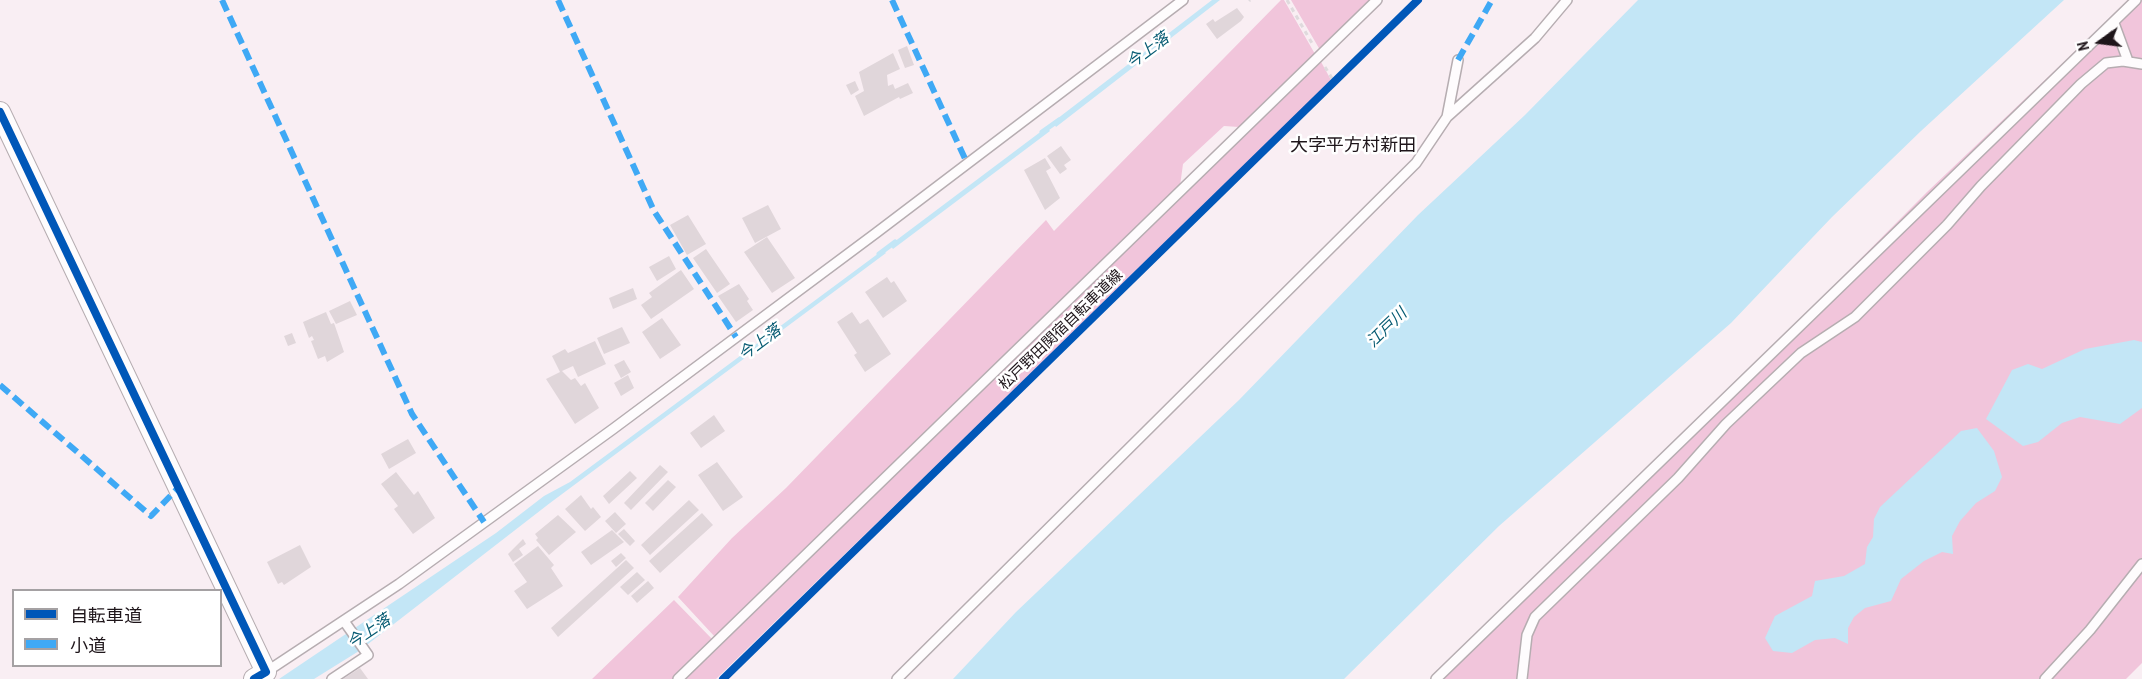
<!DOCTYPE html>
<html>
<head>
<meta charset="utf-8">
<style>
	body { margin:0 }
	#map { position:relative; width:2142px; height:679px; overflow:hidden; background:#f9eef3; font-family:"PT Sans Narrow","Noto Sans JP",sans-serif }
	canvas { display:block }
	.legend { position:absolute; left:12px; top:589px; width:210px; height:78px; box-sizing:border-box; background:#fff; border:2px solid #a5a1a3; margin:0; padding:8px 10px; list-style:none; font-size:18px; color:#1e151a }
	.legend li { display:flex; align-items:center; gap:12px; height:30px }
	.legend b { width:30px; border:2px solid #a5a1a3 }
	.north { position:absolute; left:2070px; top:12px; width:60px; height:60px; -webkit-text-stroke:4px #fff; paint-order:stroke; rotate:256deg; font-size:16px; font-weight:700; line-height:24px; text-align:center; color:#1e151a }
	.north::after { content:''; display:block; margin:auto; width:21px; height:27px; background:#1e151a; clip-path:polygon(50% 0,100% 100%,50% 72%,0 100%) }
</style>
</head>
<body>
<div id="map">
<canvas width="2142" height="679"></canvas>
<ul class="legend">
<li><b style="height:8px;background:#0057b8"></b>自転車道</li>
<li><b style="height:8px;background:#3fa9f5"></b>小道</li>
</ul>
<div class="north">N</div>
</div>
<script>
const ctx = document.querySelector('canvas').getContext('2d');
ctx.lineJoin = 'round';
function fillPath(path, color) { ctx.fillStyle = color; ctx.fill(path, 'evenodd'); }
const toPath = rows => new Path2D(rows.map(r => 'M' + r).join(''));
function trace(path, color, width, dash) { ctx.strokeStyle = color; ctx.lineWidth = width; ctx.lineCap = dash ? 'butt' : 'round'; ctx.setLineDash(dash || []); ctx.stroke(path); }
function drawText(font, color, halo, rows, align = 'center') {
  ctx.font = font + ' "PT Sans Narrow","Noto Sans JP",sans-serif'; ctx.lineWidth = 5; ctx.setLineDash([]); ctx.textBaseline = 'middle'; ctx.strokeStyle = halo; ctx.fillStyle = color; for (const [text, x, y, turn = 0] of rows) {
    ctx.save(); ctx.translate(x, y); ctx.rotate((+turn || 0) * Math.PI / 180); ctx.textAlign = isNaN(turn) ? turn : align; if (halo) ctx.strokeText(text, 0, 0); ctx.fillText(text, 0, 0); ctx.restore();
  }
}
fillPath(toPath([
	[1281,0,1284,0,1315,54,1239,127,1224,126,1183,164,1180,186,715,637,678,597,732,538,786,488,1046,220,1054,231],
	[1291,0,1371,0,1320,50],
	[2129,0,2142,0,2142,663,2126,679,1442,679,1927,192],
	[1320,60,1331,80,1301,111,716,679,686,679],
	[674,600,713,640,673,679,592,679]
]), '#f1c5db');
fillPath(toPath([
	[1212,0,1220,0,1056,127,1053,122],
	[1638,0,2064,0,1921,131,1832,217,1731,323,1499,526,1344,679,953,679,1016,612,1239,400,1418,215,1525,115],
	[1047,127,1050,131,893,249,890,245],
	[883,250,886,253,550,503,359,651,314,679,279,679,496,533,544,496,570,482],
	[2134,340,2142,342,2142,408,2120,424,2080,417,2062,423,2038,442,2023,446,1986,419,2012,370,2028,364,2042,369,2085,349],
	[1977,428,1994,451,2002,477,1995,491,1976,503,1960,521,1952,536,1953,554,1942,552,1924,561,1901,579,1891,601,1865,608,1854,617,1848,628,1848,644,1835,638,1815,640,1792,653,1773,651,1765,638,1775,616,1812,596,1815,581,1844,576,1865,564,1867,547,1873,537,1874,519,1880,507,1961,431]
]), '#c3e6f6');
trace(toPath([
	[1042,132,1059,120],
	[879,254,895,242]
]), '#c3e6f6', 5);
fillPath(toPath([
	[1237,8,1244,17,1241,21,1217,39,1206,24,1213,19,1215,22],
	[907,46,914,65,905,68,898,50],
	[893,53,900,69,887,75,888,86,893,84,895,89,908,83,913,93,900,99,899,97,864,116,855,96,864,91,859,72],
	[855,81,859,90,851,95,846,85],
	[1061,146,1071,160,1064,165,1067,169,1060,174,1047,156],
	[1045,158,1051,168,1046,171,1060,198,1045,210,1024,170],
	[768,205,781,229,755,243,742,218],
	[688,215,706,244,687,255,670,225],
	[767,237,795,278,772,293,744,252],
	[706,249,730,284,717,293,693,258],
	[669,256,676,269,657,281,649,267],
	[681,270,694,289,651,319,641,305,652,297,649,293],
	[887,277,891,283,894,281,907,301,883,318,865,292],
	[739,284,749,299,747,301,753,310,736,322,718,296],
	[633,288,637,299,613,309,609,298],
	[350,301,357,315,336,324,329,311],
	[326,312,331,324,334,323,344,352,327,362,325,356,318,359,311,341,314,340,312,336,309,338,303,322],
	[852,312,860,324,868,319,891,354,865,372,854,355,857,353,837,322],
	[662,318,681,345,660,359,642,332],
	[622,327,630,343,604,354,597,338],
	[292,333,296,343,288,346,284,336],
	[595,341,606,364,578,377,573,366,562,371,571,380,575,378,581,386,585,383,599,408,575,424,546,379,560,372,552,356,565,349,568,353],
	[624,360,631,372,621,378,614,365],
	[628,375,634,388,621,396,614,383],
	[714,415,725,431,701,448,690,433],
	[408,439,416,453,389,469,381,454],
	[717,462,743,497,723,511,698,475],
	[660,465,668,472,631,510,624,503],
	[630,471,637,478,609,504,603,496],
	[396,472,414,495,418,491,435,518,413,534,394,509,398,506,381,484],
	[668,480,676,487,653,511,645,503],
	[581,495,591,509,593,507,601,517,585,531,565,509],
	[689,500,699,510,650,555,641,545],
	[615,512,626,524,616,533,605,521],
	[702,513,713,525,660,573,649,561],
	[558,515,576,532,549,555,536,540,538,538,535,534],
	[624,529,635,541,630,546,618,534],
	[612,530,624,542,591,565,581,552],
	[523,539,526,544,519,549,523,555,513,562,508,554],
	[300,545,311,567,284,585,282,582,278,584,267,562],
	[538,546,554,565,551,568,563,586,527,609,514,591,527,582,514,564],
	[621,553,626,558,616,567,611,561],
	[626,560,634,568,558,637,551,628],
	[637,572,645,580,628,595,620,587],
	[648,581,654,588,637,603,631,596],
	[360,668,368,679,343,679]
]), '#e0d6da');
const lane = toPath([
	[2114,23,2128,61],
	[1447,117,1458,60],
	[266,672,399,584,613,429,876,233,1183,0],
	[332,679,368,655,344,621],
	[678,679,1377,0],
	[897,679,1416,163,1447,117,1535,38,1567,0],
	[1436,679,2136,0],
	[1522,679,1527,635,1535,617,1678,478,1726,424,1801,353,1855,317,1947,225,1981,186,2081,84,2106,63,2123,61,2142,64],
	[2045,679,2090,630,2142,564]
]);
const street = toPath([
	[0,112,266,672,254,679]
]);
trace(lane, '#b6adb1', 12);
trace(street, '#b6adb1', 22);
trace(toPath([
	[1287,0,1313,45],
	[1249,1,1250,0],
	[1325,67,1335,83]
]), '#dfdadd', 3, [4.5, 4.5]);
trace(lane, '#fefcfd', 9);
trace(street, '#fefcfd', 20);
trace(toPath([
	[222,0,412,414,484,522],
	[558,0,654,211,736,337],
	[892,0,967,163],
	[1458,60,1492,0],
	[0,385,151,516,178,488]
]), '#3fa9f5', 6, [12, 6]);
trace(toPath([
	[0,112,266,672,254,679],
	[723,679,1418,0]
]), '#0057b8', 8);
drawText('15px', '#1e151a', '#fff', [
	["松戸野田関宿自転車道線",1061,330,-44]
]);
drawText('italic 16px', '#055a72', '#fff', [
	["今上落",1148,51,-37],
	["江戸川",1387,328,-44],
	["今上落",760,343,-37],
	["今上落",369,632,-34]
]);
drawText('18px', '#1e151a', '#fff', [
	["大字平方村新田",1353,146]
]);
</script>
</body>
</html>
